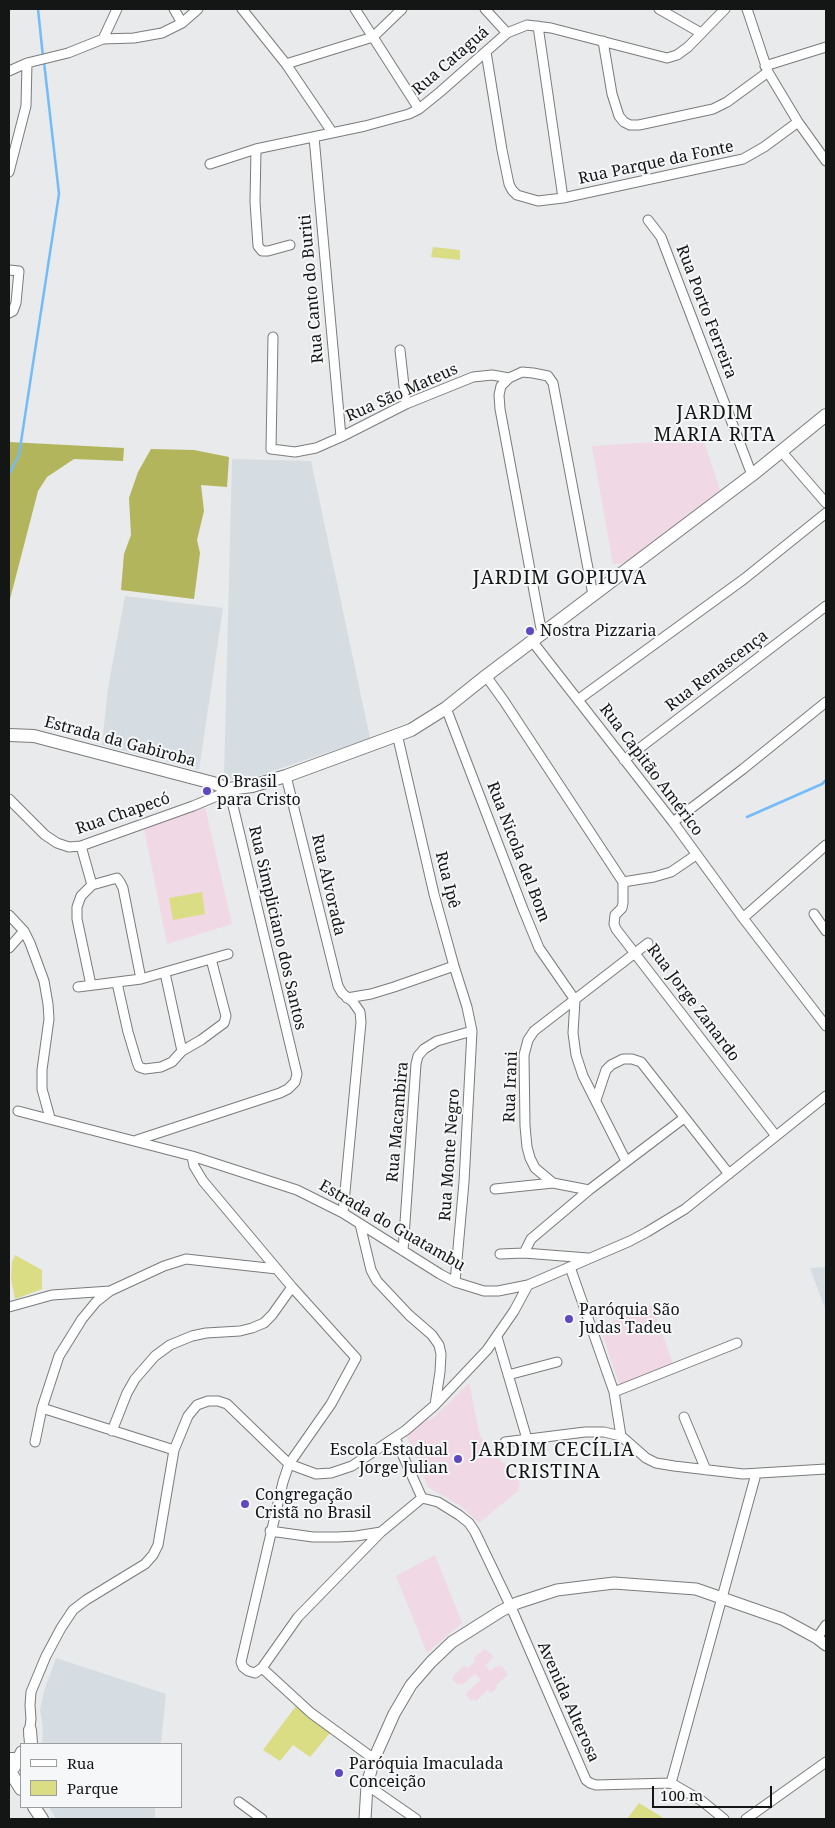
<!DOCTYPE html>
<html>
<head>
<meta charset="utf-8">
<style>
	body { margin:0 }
	#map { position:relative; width:835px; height:1828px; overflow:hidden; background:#e8eaeb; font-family:"Noto Serif",serif }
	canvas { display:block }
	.frame { position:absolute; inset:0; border:10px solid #141515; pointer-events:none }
	.legend { position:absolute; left:20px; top:1743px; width:162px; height:65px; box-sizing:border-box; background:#f6f7f8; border:1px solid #9c9d9d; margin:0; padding:6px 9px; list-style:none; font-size:15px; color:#141515 }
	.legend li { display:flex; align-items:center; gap:10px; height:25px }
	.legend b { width:25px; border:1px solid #9c9d9d }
	.scale { position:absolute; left:652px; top:1786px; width:120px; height:22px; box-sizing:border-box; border:2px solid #141515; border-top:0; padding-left:6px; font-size:15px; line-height:18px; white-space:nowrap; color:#141515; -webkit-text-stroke:4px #f6f7f8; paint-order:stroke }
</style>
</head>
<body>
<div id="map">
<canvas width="835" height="1828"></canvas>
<div class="frame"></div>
<ul class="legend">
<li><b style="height:6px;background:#fff"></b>Rua</li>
<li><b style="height:14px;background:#dadd84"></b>Parque</li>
</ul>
<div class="scale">100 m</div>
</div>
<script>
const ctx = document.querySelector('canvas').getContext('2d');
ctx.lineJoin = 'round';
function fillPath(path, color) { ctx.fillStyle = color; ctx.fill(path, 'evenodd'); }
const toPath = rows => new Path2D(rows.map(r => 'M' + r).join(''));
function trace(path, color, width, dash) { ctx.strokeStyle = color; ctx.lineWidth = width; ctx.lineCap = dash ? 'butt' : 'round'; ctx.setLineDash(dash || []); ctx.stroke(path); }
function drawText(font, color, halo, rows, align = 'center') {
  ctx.font = font + ' "Noto Serif",serif'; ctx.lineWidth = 4; ctx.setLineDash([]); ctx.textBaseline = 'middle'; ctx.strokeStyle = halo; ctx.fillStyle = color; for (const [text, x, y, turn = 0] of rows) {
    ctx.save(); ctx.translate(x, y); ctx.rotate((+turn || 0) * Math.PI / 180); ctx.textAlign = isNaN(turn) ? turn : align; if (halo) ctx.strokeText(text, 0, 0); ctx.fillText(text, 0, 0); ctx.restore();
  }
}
fillPath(toPath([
	[232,459,311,461,370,738,246,780,224,778],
	[125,596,223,608,199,770,102,745,108,688],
	[826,1267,826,1311,810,1268],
	[56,1658,166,1694,161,1744,42,1744,43,1728,40,1710,44,1691],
	[49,1807,155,1807,155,1819,56,1819]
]), '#d5dde3');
fillPath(toPath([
	[703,439,720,490,625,563,613,564,592,446],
	[205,807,232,924,167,944,144,828],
	[652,1305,673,1364,620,1386,600,1327],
	[469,1383,480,1436,520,1482,518,1491,479,1523,461,1506,428,1487,406,1435,427,1419,431,1420],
	[435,1555,462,1623,427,1653,396,1576],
	[485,1649,492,1655,493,1658,485,1665,490,1671,499,1665,501,1667,502,1666,508,1675,496,1685,497,1688,491,1693,488,1690,476,1701,474,1699,471,1701,466,1695,467,1692,481,1680,475,1674,462,1685,460,1683,458,1685,452,1679,454,1675,464,1666,468,1668,475,1661,474,1658]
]), '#f0d8e4');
fillPath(toPath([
	[433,247,460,250,460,260,431,257],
	[202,892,205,914,173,920,169,898],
	[15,1255,42,1270,42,1289,15,1299,11,1279,12,1262],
	[296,1706,330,1733,310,1757,293,1745,280,1761,263,1750],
	[639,1803,665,1819,627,1819]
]), '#dadd84');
fillPath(toPath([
	[9,442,124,448,123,461,74,459,47,477,38,491,9,603],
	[151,449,194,450,229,457,227,487,201,485,204,511,197,540,200,553,194,599,121,590,124,554,131,535,129,498,138,472]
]), '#b2b55b');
trace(toPath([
	[38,9,43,57],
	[9,474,19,455,59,194,44,62],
	[747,817,822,784,826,780]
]), '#74bcf9', 2.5);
const minor = toPath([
	[174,9,182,23],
	[242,9,286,64,332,132],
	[355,9,419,109],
	[485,9,507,33],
	[659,9,701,33],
	[747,9,768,72,798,122,826,161],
	[538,26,563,198],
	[103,39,117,9],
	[603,41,612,94,619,116,624,122,630,125,639,125,713,109,727,102,768,72],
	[486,52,502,150,509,184,512,190,517,195,538,201,563,198,743,159,764,147,798,122],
	[286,64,373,37,402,9],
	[765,66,826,47],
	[9,71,27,63,68,53,103,39,134,38,162,33,182,23,198,9],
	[314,137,341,437],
	[256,149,255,202,258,246,262,251,268,251,290,245],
	[210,164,256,149,365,126,409,114,419,109,440,92,507,33,527,25,551,28,667,58,677,55,688,47,725,9],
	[9,172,26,106,27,63],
	[648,220,661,237,752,475],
	[9,270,19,271,16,303,13,311,9,313],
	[273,337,271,449,295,452,316,448,341,437,406,404,473,377,492,375,509,378,522,372,533,373,548,376,553,383,593,595],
	[400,350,406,404],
	[509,378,501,386,499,395,500,409,542,634],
	[781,451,826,503],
	[532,641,673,822,743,918,826,1026],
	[486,676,504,701,623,882],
	[579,699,744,579,826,513],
	[446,708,523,909,539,948,575,1000],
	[397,734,434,894,454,966,467,1007,472,1031,464,1182,455,1282],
	[624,760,826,606],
	[286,776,338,986,342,993,353,1002,360,1012,361,1022,343,1213],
	[9,799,45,835,57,843,69,847,81,846,193,806,224,793,229,789,297,1074,295,1082,288,1089,280,1093,137,1140],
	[673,822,743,769,826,702],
	[81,846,92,885,81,896,77,907,77,919,91,985],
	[623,882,623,903,622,908,615,915,614,924,616,929,776,1136],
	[623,882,654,877,671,872,696,855],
	[92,885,117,878,120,882,123,888,141,979],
	[814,914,826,931],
	[9,915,24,931,30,943,44,981,48,1004,49,1019,42,1070,42,1089,50,1118],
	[743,918,826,845],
	[9,948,24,931],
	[165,973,182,1051],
	[117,983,128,1032,137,1062,139,1067,145,1069,161,1067,172,1062,182,1051,201,1040,224,1023,226,1016,211,959],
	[78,987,141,979,228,954],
	[347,998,371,994,394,987,454,966],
	[575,1000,573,1033,576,1055,583,1076,626,1161],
	[596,1100,606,1070,611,1065,623,1059,632,1059,641,1062,729,1174],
	[18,1111,192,1156,297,1190,343,1213,440,1274,455,1282,484,1291,498,1291,528,1285,630,1241,647,1232,685,1209,826,1096],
	[192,1156,194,1166,203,1181,292,1287,356,1358,331,1404,289,1464,283,1482,241,1662,243,1667,248,1671,255,1673,262,1668,298,1617,381,1532,422,1498],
	[495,1189,553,1183],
	[589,1190,553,1183,535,1168,530,1158,527,1147,525,1126,524,1055,528,1040,534,1031,648,943],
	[360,1224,371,1270,377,1281,409,1315,432,1335,439,1345,441,1354,440,1372,435,1405],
	[403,1251,416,1064,418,1056,424,1049,437,1041,472,1031],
	[524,1253,531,1239,589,1190,684,1118],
	[500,1254,524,1253,588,1258],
	[570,1267,614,1392,621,1436],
	[9,1307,52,1295,110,1291],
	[497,1337,527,1439],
	[508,1375,557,1362],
	[614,1392,737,1343],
	[42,1408,174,1450],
	[684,1417,706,1470],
	[112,1431,127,1393,135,1379,155,1356,170,1345,192,1336,206,1333,240,1331,252,1328,264,1323,272,1315,292,1287],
	[395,1438,422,1498],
	[35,1442,42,1408,59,1356,82,1319,96,1302,110,1291,164,1266,186,1259,277,1269],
	[505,1442,585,1432,604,1432,621,1436,646,1458,656,1463,674,1466,743,1474,826,1469],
	[422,1498,438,1502,459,1515,469,1523,475,1532,511,1607,586,1780,590,1783,596,1785,671,1783,702,1801,724,1819],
	[270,1531,313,1537,338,1537,356,1536,381,1532],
	[817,1638,826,1625],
	[262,1668,311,1713,374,1759],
	[29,1736,31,1719,30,1705,31,1692,46,1656,61,1628,73,1610,86,1600,145,1564,153,1555,158,1545,174,1450,188,1416,197,1405,208,1401,218,1401,227,1404,289,1464,316,1474,331,1473,352,1466,406,1430,435,1405,487,1350,514,1311,528,1285],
	[15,1762,21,1751],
	[671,1783,756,1474],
	[367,1785,416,1819],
	[239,1802,262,1819],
	[746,1819,826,1762]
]);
const tertiary = toPath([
	[365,1819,367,1785,374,1759,394,1714,411,1685,431,1662,452,1642,501,1611,517,1603,557,1590,614,1583,696,1589,782,1619,817,1638,826,1645]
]);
const secondary = toPath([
	[9,735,34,736,213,783,229,789,252,786,286,776,411,730,446,708,486,676,752,475,826,415],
	[30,1730,31,1744],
	[9,1759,13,1759,15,1763,14,1767,9,1770],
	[9,1770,21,1789],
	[34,1807,42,1819]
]);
trace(minor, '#797b7c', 11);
trace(tertiary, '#797b7c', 13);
trace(secondary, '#797b7c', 14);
trace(minor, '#fff', 9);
trace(tertiary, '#fff', 11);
trace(secondary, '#fff', 12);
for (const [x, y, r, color] of [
	[530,631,5,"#6048c0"],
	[207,791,5,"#6048c0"],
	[569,1319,5,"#6048c0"],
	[458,1459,5,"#6048c0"],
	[245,1504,5,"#6048c0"],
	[339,1773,5,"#6048c0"]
]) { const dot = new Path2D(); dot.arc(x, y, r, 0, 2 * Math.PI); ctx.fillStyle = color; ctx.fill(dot); trace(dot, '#f6f7f8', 2); }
drawText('16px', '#141515', '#f6f7f8', [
	["Rua Cataguá",451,61,-41],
	["Rua Parque da Fonte",656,163,-12],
	["Rua Canto do Buriti",312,289,-95],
	["Rua Porto Ferreira",706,312,69],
	["Rua São Mateus",402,393,-24],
	["Rua Renascença",717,671,-37],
	["Estrada da Gabiroba",120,742,15],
	["Rua Capitão Américo",651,770,53],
	["Rua Chapecó",123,814,-19],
	["Rua Nicola del Bom",518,852,69],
	["Rua Ipê",447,880,76],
	["Rua Alvorada",328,885,77],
	["Rua Simpliciano dos Santos",277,928,77],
	["Rua Jorge Zanardo",693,1003,53],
	["Rua Irani",511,1087,-88],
	["Rua Macambira",398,1122,-85],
	["Rua Monte Negro",450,1155,-86],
	["Estrada do Guatambu",392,1226,30],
	["Avenida Alterosa",568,1702,66]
]);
drawText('16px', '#141515', '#f6f7f8', [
	["Nostra Pizzaria",540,631],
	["O Brasil",217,782],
	["para Cristo",217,800],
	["Paróquia São",579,1310],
	["Judas Tadeu",579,1328],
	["Escola Estadual",448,1450,"right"],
	["Jorge Julian",448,1468,"right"],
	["Congregação",255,1495],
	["Cristã no Brasil",255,1513],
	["Paróquia Imaculada",349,1764],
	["Conceição",349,1782]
], 'left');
ctx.letterSpacing = '1px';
drawText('19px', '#141515', '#f6f7f8', [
	["JARDIM",715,414],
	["MARIA RITA",715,436],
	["JARDIM GOPIUVA",560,579],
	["JARDIM CECÍLIA",553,1451],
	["CRISTINA",553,1473]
]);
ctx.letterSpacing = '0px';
</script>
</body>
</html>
